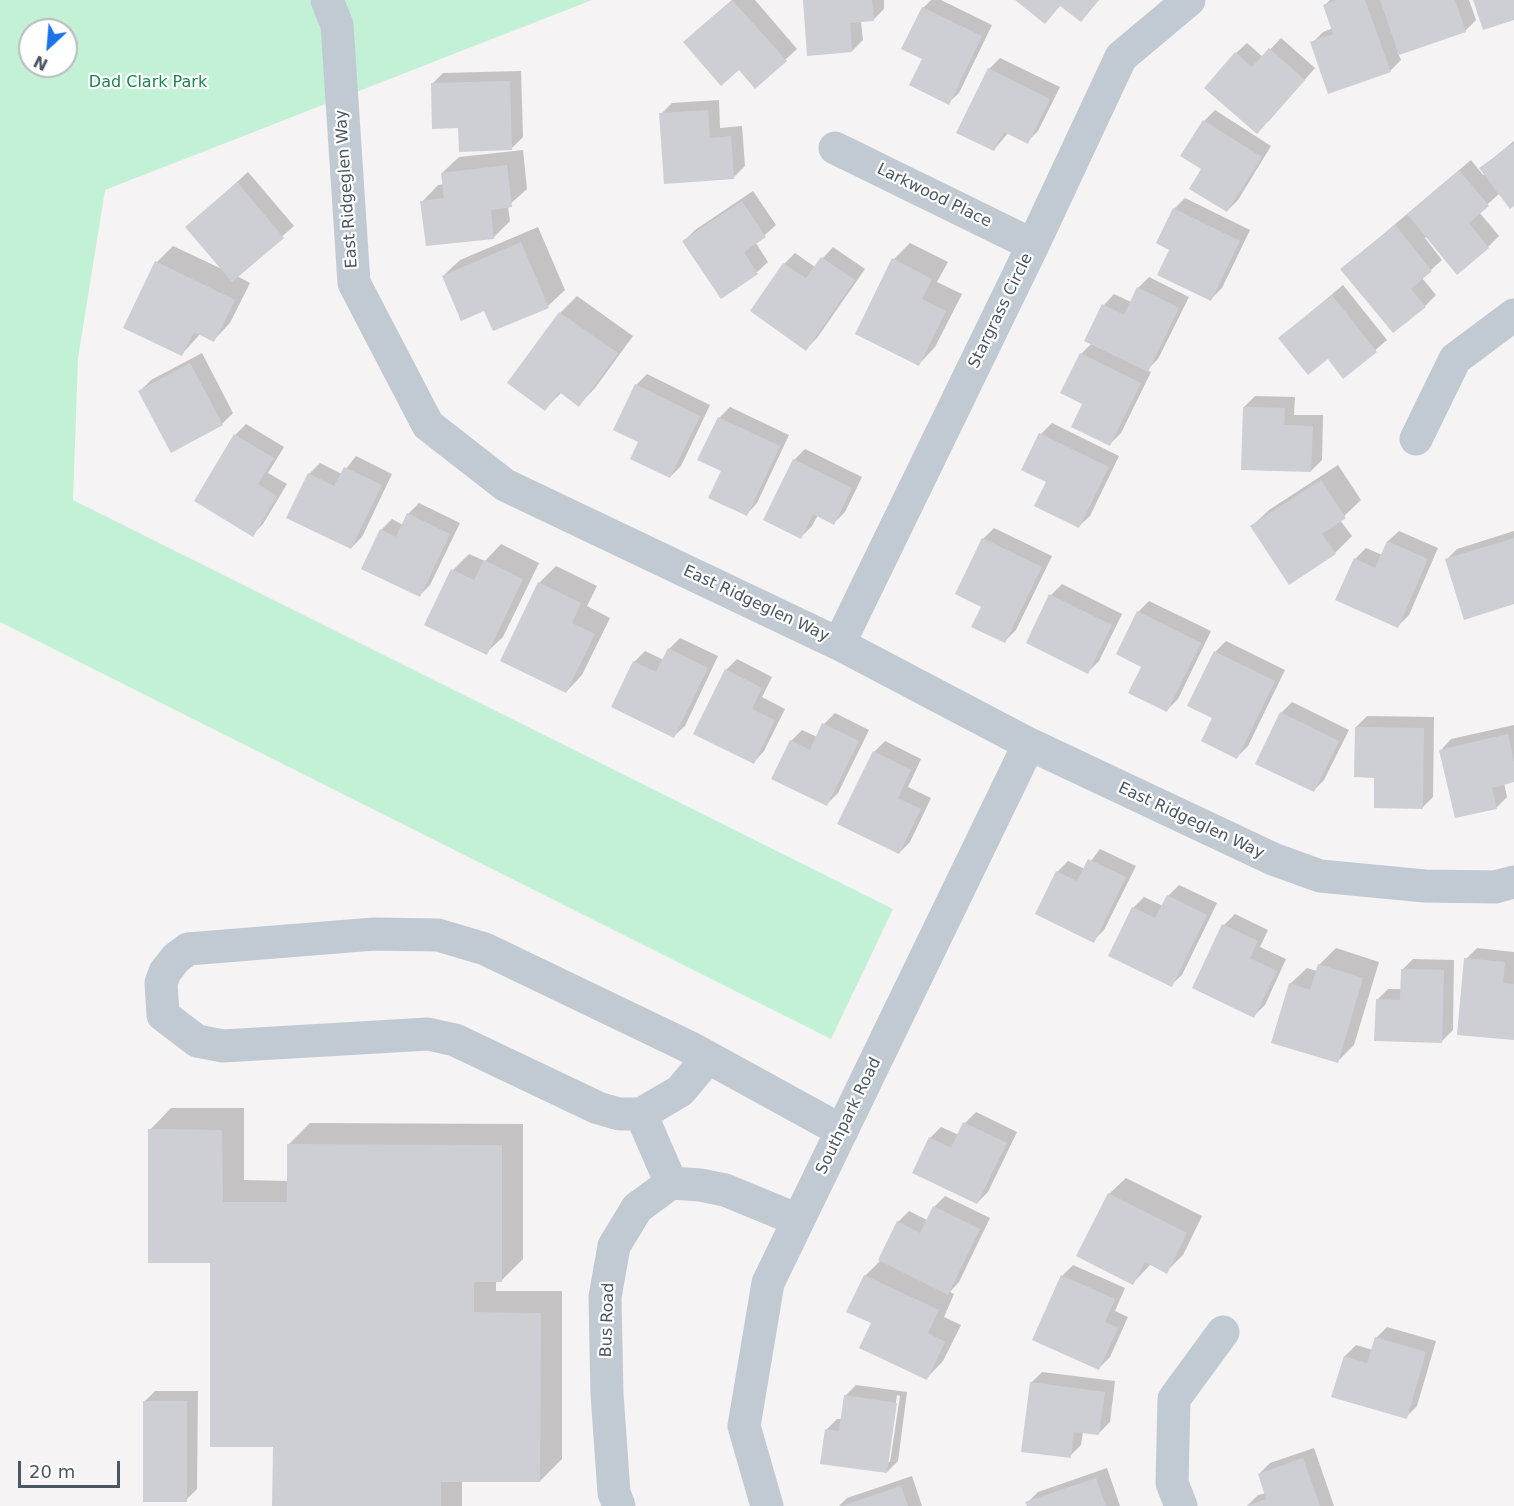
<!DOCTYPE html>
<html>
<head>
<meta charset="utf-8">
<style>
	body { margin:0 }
	#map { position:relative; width:1514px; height:1506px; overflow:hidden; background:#f5f3f3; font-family:"DejaVu Sans",sans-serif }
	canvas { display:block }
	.north { position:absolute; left:18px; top:18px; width:60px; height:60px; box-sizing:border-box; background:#fff; border:2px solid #b7bbc0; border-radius:50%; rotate:206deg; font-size:16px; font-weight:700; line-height:24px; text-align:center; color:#4a5661 }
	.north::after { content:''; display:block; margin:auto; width:21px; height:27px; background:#1a73e8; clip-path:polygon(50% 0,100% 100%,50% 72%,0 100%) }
	.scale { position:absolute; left:18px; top:1461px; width:102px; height:27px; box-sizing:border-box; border:3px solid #4a5661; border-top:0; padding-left:8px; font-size:18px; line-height:21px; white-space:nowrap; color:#4a5661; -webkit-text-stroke:4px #fff; paint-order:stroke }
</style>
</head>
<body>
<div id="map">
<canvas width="1514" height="1506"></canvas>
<div class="north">N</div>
<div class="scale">20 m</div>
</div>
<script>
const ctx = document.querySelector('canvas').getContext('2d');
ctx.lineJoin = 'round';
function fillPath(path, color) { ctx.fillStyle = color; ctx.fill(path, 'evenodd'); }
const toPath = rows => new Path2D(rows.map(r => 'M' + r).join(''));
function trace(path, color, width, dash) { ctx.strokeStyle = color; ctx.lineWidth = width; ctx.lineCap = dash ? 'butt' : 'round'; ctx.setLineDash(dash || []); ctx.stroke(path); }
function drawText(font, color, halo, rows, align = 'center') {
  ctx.font = font + ' "DejaVu Sans",sans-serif'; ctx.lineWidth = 4.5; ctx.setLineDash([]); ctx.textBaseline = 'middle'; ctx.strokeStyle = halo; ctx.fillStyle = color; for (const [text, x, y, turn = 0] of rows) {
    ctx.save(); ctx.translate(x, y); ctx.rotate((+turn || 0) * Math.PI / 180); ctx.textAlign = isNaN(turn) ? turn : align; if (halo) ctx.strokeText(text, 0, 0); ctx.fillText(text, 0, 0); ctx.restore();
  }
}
fillPath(toPath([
	[0,0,592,0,105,190,78,358,73,500,893,909,831,1039,0,622],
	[30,30,66,30,66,66,30,66]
]), '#c3f1d5');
fillPath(toPath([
	[732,0,755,0,797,49,755,87,739,68,696,31],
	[804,0,884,0,884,9,873,20,861,21,863,40,852,51],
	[931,0,941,0,992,25,959,93,948,103,924,58,923,8],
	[1330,0,1469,0,1476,20,1465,31,1398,53,1401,60,1390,71,1312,43,1323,32,1333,28,1325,5],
	[1281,38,1315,68,1268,122,1236,53,1247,43,1263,57],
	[1000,58,1060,87,1038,131,1027,142,1008,133,994,150,989,69],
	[521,71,523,137,512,148,432,84,443,73],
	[719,100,720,128,742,126,745,166,734,177,661,114,672,103],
	[1215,110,1271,146,1238,200,1227,211,1204,121],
	[1514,141,1514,204,1500,193,1479,212,1499,236,1488,247,1427,236,1425,238,1442,260,1422,278,1436,295,1425,306,1342,269,1471,160,1483,175,1485,174,1481,168],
	[523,150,527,189,508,206,510,221,494,237,422,202,438,185,444,184,442,173,459,157],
	[248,172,294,226,237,276,250,283,230,323,214,340,201,333,182,354,157,262,173,246,224,270,187,227],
	[753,191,776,225,756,243,768,262,757,272,721,297,684,241,695,230],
	[1185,198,1250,230,1222,288,1211,299,1171,249,1174,209],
	[538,227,565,290,548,306,494,329,485,309,443,276,460,260],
	[910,243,948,262,937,282,962,294,935,347,919,364,894,259],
	[833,247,865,269,817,338,806,349,784,264,795,253,815,267],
	[1149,277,1189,297,1158,359,1147,370,1151,372,1121,433,1110,444,1084,403,1081,354,1092,343,1104,305,1114,294,1131,302,1138,288],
	[1343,285,1387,340,1344,377,1328,357,1280,338],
	[577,296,633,336,595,388,579,405,562,392,545,409,509,383,560,313],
	[202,353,233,413,222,424,172,451,140,391,151,380],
	[647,374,710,405,681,466,670,477,636,385],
	[1255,396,1295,397,1294,415,1323,415,1322,460,1311,471,1244,407],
	[730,407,789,435,757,503,747,514,723,470,719,418],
	[1052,423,1119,456,1090,516,1079,526,1048,482,1041,434],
	[246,424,284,447,268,473,287,484,263,524,252,535,235,435],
	[805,449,862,477,845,512,834,523,818,515,812,526,801,537,794,460],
	[356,456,392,474,362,537,351,548,309,474,320,463,342,474],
	[1338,465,1361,500,1340,520,1352,536,1335,553,1252,526,1269,510],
	[419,503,460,523,430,585,419,596,381,530,392,519,403,525,408,514],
	[994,528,1052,556,1016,630,1005,641,983,606,983,539],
	[1399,531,1438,548,1409,615,1398,626,1355,559,1366,548,1382,555,1388,541],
	[1514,531,1514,602,1446,560,1457,549],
	[501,544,539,563,503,637,486,653,453,570,469,554,485,561],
	[556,566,597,586,587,606,610,618,582,675,566,692,539,583],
	[1062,584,1122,614,1099,661,1088,672,1051,595],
	[1149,601,1211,631,1178,699,1167,710,1143,666,1138,612],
	[680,638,718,656,685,726,674,736,634,662,645,651,664,660,669,649],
	[1226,641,1285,670,1248,746,1237,757,1214,718,1215,652],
	[737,659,772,677,762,697,785,709,764,751,754,762,726,670],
	[1292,702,1349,730,1324,780,1313,791,1281,713],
	[835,713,869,730,838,793,827,804,791,741,802,730,817,737,824,724],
	[1367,716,1434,717,1433,797,1422,808,1375,776,1356,727],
	[1514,725,1514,781,1504,783,1507,797,1496,808,1441,750,1451,739],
	[885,741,921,759,908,787,931,798,910,842,899,853,874,752],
	[1100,849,1136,866,1104,930,1093,941,1057,872,1068,861,1085,869],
	[1179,885,1217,903,1182,975,1171,985,1133,908,1144,897,1163,906,1168,896],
	[1235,914,1268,930,1260,947,1286,959,1265,1005,1254,1016,1224,925],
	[1336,948,1379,962,1354,1045,1337,1062,1290,984,1307,968,1317,971,1319,965],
	[1477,948,1514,952,1514,1039,1466,959],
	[1413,959,1454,960,1453,1030,1442,1041,1377,1000,1388,989,1402,989,1402,970],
	[171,1108,244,1108,244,1180,289,1181,288,1145,310,1123,523,1124,523,1259,501,1281,496,1281,496,1291,562,1291,562,1459,540,1481,462,1480,462,1506,274,1506,274,1446,212,1262,150,1130],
	[976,1112,1017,1132,988,1192,977,1203,930,1138,941,1127,959,1135,965,1123],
	[1126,1178,1202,1216,1183,1255,1166,1272,1151,1264,1133,1283,1109,1194],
	[945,1196,990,1218,959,1282,950,1292,954,1294,944,1317,961,1325,943,1361,927,1378,873,1322,865,1276,881,1260,898,1222,909,1211,927,1220,934,1207],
	[1073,1265,1125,1288,1115,1311,1128,1317,1110,1357,1099,1368,1062,1276],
	[1387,1327,1436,1341,1417,1406,1406,1417,1345,1356,1356,1345,1373,1350,1376,1338],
	[1042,1372,1115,1381,1110,1422,1099,1433,1083,1431,1081,1445,1070,1456,1031,1383],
	[856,1385,907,1392,898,1461,887,1472,826,1430,837,1419,842,1419,845,1396],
	[897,1395,900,1396,890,1462,887,1462],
	[155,1391,198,1391,197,1489,186,1500,144,1402],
	[1314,1448,1334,1506,1247,1506,1258,1495,1266,1493,1259,1474,1270,1463],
	[1107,1468,1120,1506,1028,1506,1027,1503,1038,1492],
	[912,1476,922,1506,839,1506,847,1498]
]), '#0003');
fillPath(toPath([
	[732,0,787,61,755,89,739,70,721,86,683,42],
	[803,0,872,0,874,21,850,23,852,52,807,56],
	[1015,0,1099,0,1081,22,1060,6,1045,24],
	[1337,0,1365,0,1391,72,1328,94,1310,42,1333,34,1323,5],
	[1380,0,1455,0,1466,32,1399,55],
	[1473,0,1514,0,1514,20,1483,30],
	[922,7,982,36,949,105,909,85,922,59,901,49],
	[1269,48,1305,80,1257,134,1204,88,1235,52,1252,67],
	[988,68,1050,99,1028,144,1004,132,994,151,956,133],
	[510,81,512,150,459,152,458,128,432,129,431,83],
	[708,110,710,138,731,136,734,179,664,184,659,113],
	[1203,120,1262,157,1227,212,1189,189,1201,169,1180,156],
	[1514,143,1514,206,1510,209,1479,168],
	[507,165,512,207,491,210,494,239,426,246,420,201,444,198,441,173],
	[1459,170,1489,206,1469,223,1489,248,1457,275,1407,214],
	[237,182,284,238,232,282,185,227],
	[742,201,766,237,744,252,758,274,721,299,682,241],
	[1173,208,1240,241,1211,301,1157,275,1169,250,1156,243],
	[1395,225,1432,271,1411,289,1426,307,1393,333,1340,269],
	[521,242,549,308,493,331,484,311,461,321,442,276],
	[821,257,855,280,806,351,750,311,783,263,806,278],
	[892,258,932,279,922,299,946,311,919,366,855,334],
	[155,261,235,300,214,342,194,332,182,356,123,328],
	[1137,287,1179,308,1148,372,1084,341,1102,304,1124,315],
	[1332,295,1377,352,1343,379,1328,359,1308,375,1278,338],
	[559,312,618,353,579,407,559,392,545,411,507,383],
	[1080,353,1141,383,1110,446,1071,427,1082,404,1060,393],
	[190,363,223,425,171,453,138,391],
	[635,384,700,416,670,478,630,459,638,442,613,430],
	[1243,407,1285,408,1284,425,1313,426,1311,472,1241,470],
	[718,417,780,446,747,516,708,498,721,471,697,460],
	[1039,433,1109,467,1079,528,1034,506,1046,482,1021,470],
	[234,434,274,458,258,484,277,496,253,537,194,501],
	[793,459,852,488,834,525,813,514,801,539,763,520],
	[344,467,382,485,351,549,286,518,308,473,334,486],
	[1321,480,1346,518,1322,534,1336,554,1289,585,1250,526],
	[407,513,450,534,420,597,361,569,380,529,396,537],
	[982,538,1042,567,1005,643,971,627,981,607,955,594],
	[1514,538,1514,604,1464,620,1445,559],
	[1387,541,1428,559,1398,628,1335,600,1354,558,1375,568],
	[484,560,523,579,487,655,424,625,451,569,474,580],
	[538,582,581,603,572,623,595,634,566,693,500,661],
	[1049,594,1112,625,1088,674,1026,643],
	[1137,611,1201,643,1167,712,1128,693,1141,667,1116,654],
	[668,648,708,668,674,738,611,707,633,661,656,672],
	[1214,651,1275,681,1237,759,1201,741,1212,718,1187,706],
	[725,669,762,688,752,709,775,720,754,764,693,734],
	[1280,712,1339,741,1314,792,1255,764],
	[822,723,859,741,827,806,771,779,790,740,810,750],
	[1355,727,1424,728,1423,809,1374,808,1374,778,1354,777],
	[1508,734,1514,762,1514,782,1492,788,1497,809,1455,818,1439,750],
	[873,751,911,770,898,798,921,809,899,854,837,824],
	[1088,859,1126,877,1094,943,1035,914,1056,871,1077,881],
	[1167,895,1207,915,1172,987,1108,956,1132,907,1155,918],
	[1222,924,1258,941,1250,958,1277,971,1254,1018,1192,988],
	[1464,958,1505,962,1503,983,1514,984,1514,1040,1457,1035],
	[1318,964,1363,978,1338,1063,1271,1043,1289,983,1310,990],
	[1401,969,1444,970,1442,1043,1374,1041,1376,999,1400,1000],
	[963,1122,1007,1143,977,1204,912,1173,929,1137,951,1148],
	[148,1129,222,1130,223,1202,287,1202,287,1144,502,1145,502,1282,474,1282,474,1312,541,1313,540,1482,441,1482,441,1506,272,1506,273,1447,210,1447,210,1263,148,1263],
	[1108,1193,1187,1233,1167,1274,1145,1262,1133,1285,1076,1256],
	[933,1206,980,1229,948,1295,878,1260,897,1221,920,1233],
	[864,1275,939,1310,928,1333,945,1342,927,1380,859,1348,871,1323,846,1312],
	[1061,1275,1115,1299,1105,1322,1118,1328,1099,1370,1032,1340],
	[1375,1337,1426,1352,1407,1419,1331,1397,1344,1356,1367,1363],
	[1030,1382,1105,1392,1099,1435,1074,1432,1071,1458,1021,1452],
	[844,1395,897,1403,887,1473,820,1464,825,1429,839,1431],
	[143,1401,187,1401,187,1502,143,1502],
	[1303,1458,1320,1506,1246,1506,1266,1499,1258,1474],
	[1096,1478,1106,1506,1027,1506,1025,1502],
	[901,1486,908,1506,842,1506]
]), '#cdcfd5');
trace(toPath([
	[327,0,337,25,354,283,428,425,505,485,839,644,1029,744,1273,859,1320,876,1425,886,1495,887,1514,882],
	[835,148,1033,245],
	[1416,439,1455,359,1514,315],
	[839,644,1033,245,1121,57,1189,0],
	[641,1114,680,1091,708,1058],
	[671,1183,641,1114,619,1114,598,1108,455,1040,428,1034,223,1046,197,1041,163,1015,161,983,165,972,176,958,188,949,374,934,438,935,485,949,689,1047,842,1131],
	[619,1506,614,1493,607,1394,605,1297,614,1246,637,1208,671,1183,700,1185,725,1190,798,1220],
	[767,1506,744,1426,768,1283,1029,744],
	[1181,1506,1172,1483,1174,1399,1223,1332]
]), '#c1cad2', 33);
drawText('16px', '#17864f', '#fff', [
	["Dad Clark Park",148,83]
]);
drawText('16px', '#4a5661', '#fff', [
	["East Ridgeglen Way",347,189,-94],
	["Larkwood Place",934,196,26],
	["Stargrass Circle",1001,311,-64],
	["East Ridgeglen Way",756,604,25],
	["East Ridgeglen Way",1191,821,25],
	["Southpark Road",849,1116,-64],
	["Bus Road",608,1320,-88]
]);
</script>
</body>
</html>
